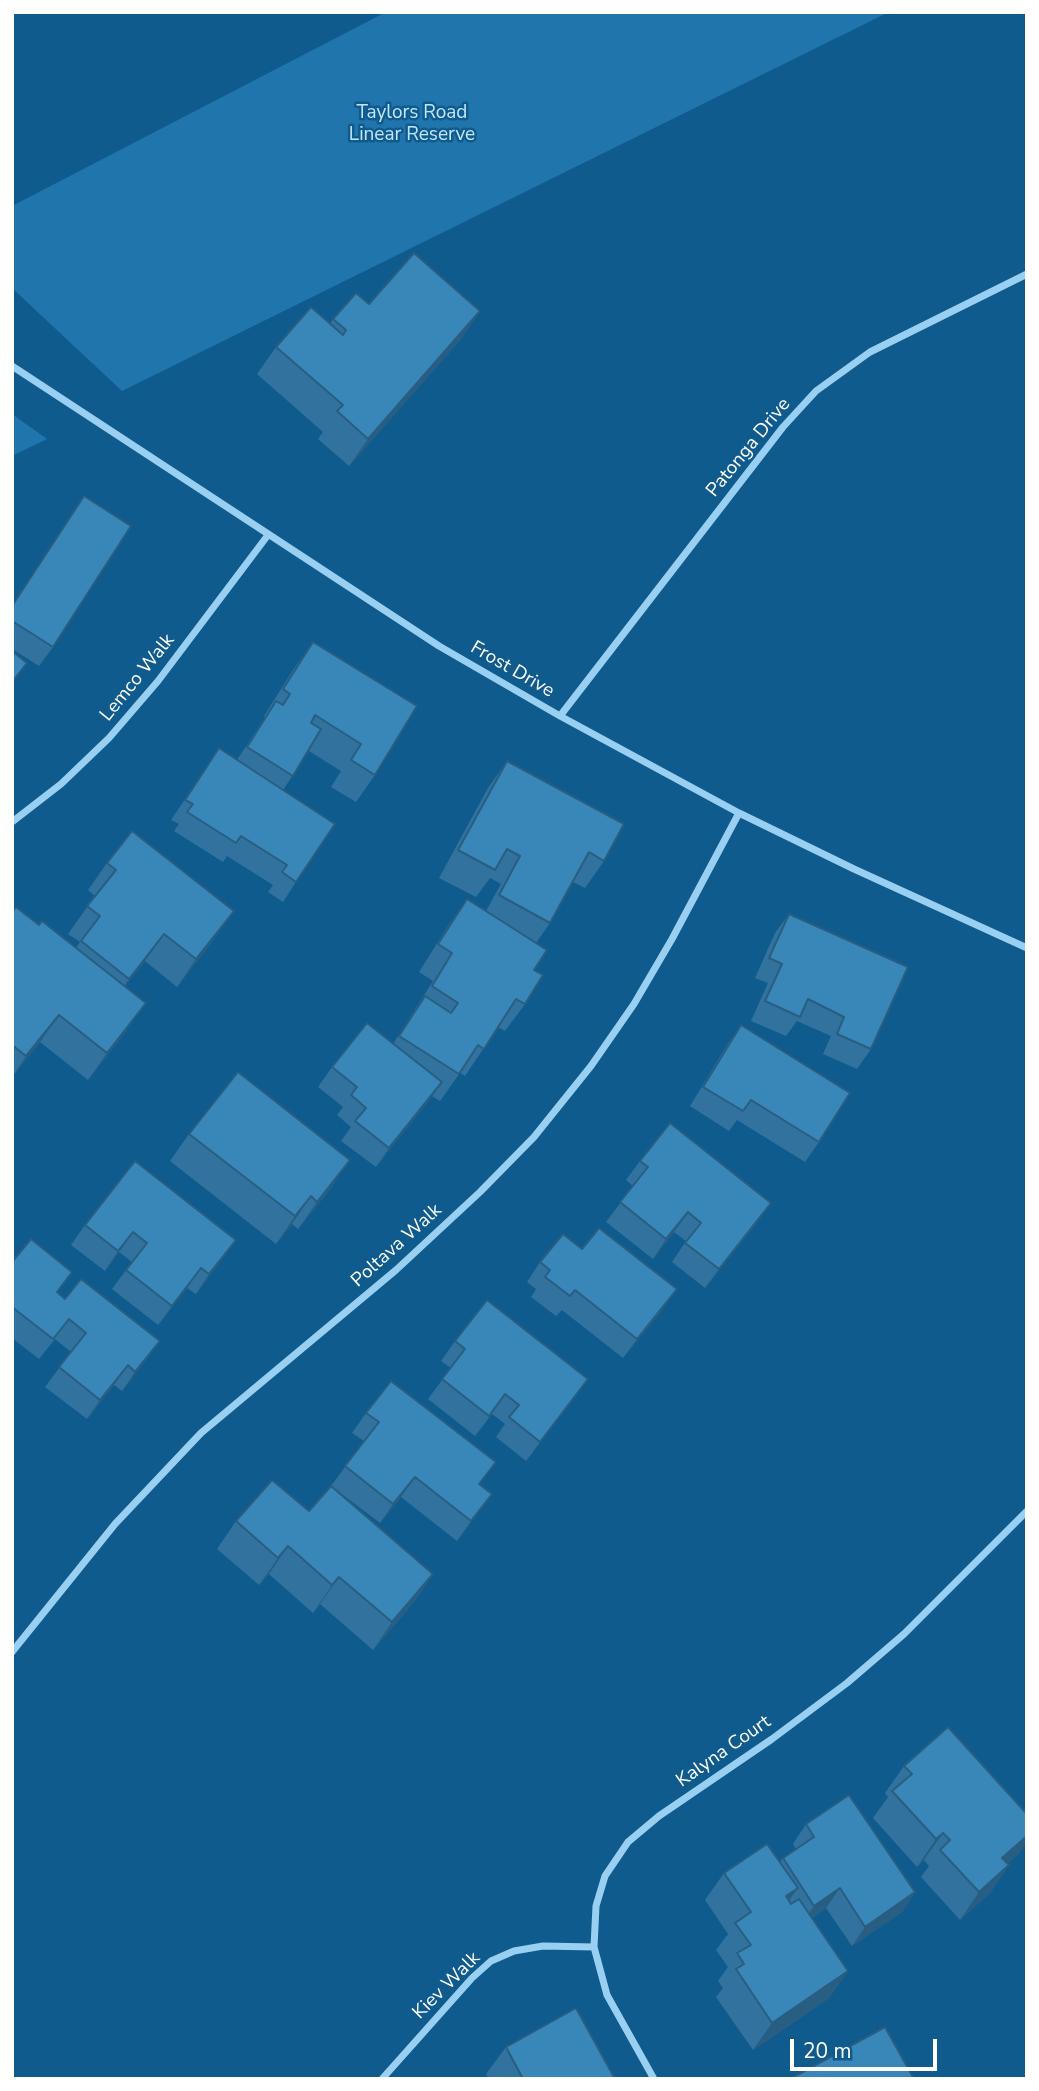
<!DOCTYPE html>
<html>
<head>
<meta charset="utf-8">
<style>
	body { margin:0 }
	#map { position:relative; width:1039px; height:2091px; overflow:hidden; background:#105b8e; font-family:"Nunito Sans",sans-serif }
	canvas { display:block }
	.frame { position:absolute; inset:0; border:14px solid #fff; pointer-events:none }
	.scale { position:absolute; left:790px; top:2039px; width:147px; height:32px; box-sizing:border-box; border:4px solid #fff; border-top:0; padding-left:9px; font-size:21px; line-height:24px; white-space:nowrap; color:#fff; -webkit-text-stroke:5px #105b8e; paint-order:stroke }
</style>
</head>
<body>
<div id="map">
<canvas width="1039" height="2091"></canvas>
<div class="frame"></div>
<div class="scale">20 m</div>
</div>
<script>
const ctx = document.querySelector('canvas').getContext('2d');
ctx.lineJoin = 'round';
function fillPath(path, color) { ctx.fillStyle = color; ctx.fill(path, 'evenodd'); }
const toPath = rows => new Path2D(rows.map(r => 'M' + r).join(''));
function trace(path, color, width, dash) { ctx.strokeStyle = color; ctx.lineWidth = width; ctx.lineCap = dash ? 'butt' : 'round'; ctx.setLineDash(dash || []); ctx.stroke(path); }
function drawText(font, color, halo, rows, align = 'center') {
  ctx.font = font + ' "Nunito Sans",sans-serif'; ctx.lineWidth = 5; ctx.setLineDash([]); ctx.textBaseline = 'middle'; ctx.strokeStyle = halo; ctx.fillStyle = color; for (const [text, x, y, turn = 0] of rows) {
    ctx.save(); ctx.translate(x, y); ctx.rotate((+turn || 0) * Math.PI / 180); ctx.textAlign = isNaN(turn) ? turn : align; if (halo) ctx.strokeText(text, 0, 0); ctx.fillText(text, 0, 0); ctx.restore();
  }
}
fillPath(toPath([
	[386,12,889,12,122,391,12,288,12,206],
	[12,414,47,439,12,456]
]), '#1f75ac');
trace(toPath([
	[12,366,439,646,560,716,739,813,854,869,1027,948],
	[560,716,783,427,816,391,870,352,1027,274],
	[12,822,61,784,109,738,158,681,268,535],
	[12,1652,115,1524,201,1433,396,1270,480,1192,534,1137,591,1066,634,1004,672,939,739,813],
	[382,2079,472,1978,491,1961,514,1951,543,1946,594,1947],
	[654,2079,607,1995,594,1947,596,1906,605,1876,628,1842,659,1816,772,1739,847,1683,904,1634,1027,1511]
]), '#99d0f2', 7);
fillPath(toPath([
	[369,304,480,311,461,339,349,466,318,439,323,432,257,374,276,347,330,324,333,319],
	[84,496,53,647,39,666,12,649,12,605],
	[313,642,375,775,356,802,331,787,341,771,309,751,283,790,296,882,283,902,268,892,273,885,227,856,223,862,174,831,179,824,171,820,219,748,237,760,265,717,264,716,293,670],
	[507,761,604,861,585,888,573,882,550,923,536,943,534,970,525,1004,505,1031,498,1027,465,1076,460,1073,440,1101,432,1096,376,1167,341,1141,351,1127,337,1115,343,1107,318,1087,332,1067,393,1044,433,981,419,972,448,926,467,899,486,911,501,884,490,878,476,897,439,878,488,788],
	[107,863,214,939,177,987,145,961,125,986,127,1030,88,1080,40,1042,12,1077,12,912,39,925,76,948,80,942,68,934,95,896,88,890],
	[789,914,871,1049,857,1069,823,1054,831,1036,797,1021,786,1036,751,1021,768,983,755,978,775,933],
	[741,1025,819,1142,805,1162,737,1120,729,1131,690,1106,727,1045],
	[189,1134,331,1188,298,1229,292,1224,276,1244,170,1161],
	[640,1161,757,1223,705,1288,672,1262,686,1241,674,1232,653,1259,606,1222,633,1186,626,1180],
	[85,1225,236,1240,196,1294,187,1288,158,1325,112,1289,132,1262,119,1252,105,1271,71,1245],
	[12,1262,57,1293,146,1360,122,1391,114,1385,87,1419,45,1387,71,1352,55,1339,39,1359,12,1338],
	[540,1262,663,1309,623,1358,562,1310,556,1316,531,1297,536,1289,527,1282],
	[455,1341,588,1379,526,1461,496,1437,505,1424,492,1414,475,1436,428,1399,451,1368,441,1361],
	[366,1413,480,1485,492,1494,457,1541,401,1497,380,1523,331,1486,364,1441,352,1433],
	[309,1511,433,1574,414,1602,373,1650,320,1604,313,1613,269,1574,259,1585,217,1549,236,1521],
	[904,1766,1019,1853,1007,1864,1009,1865,990,1893,960,1920,921,1877,929,1866,924,1860,917,1867,873,1818,888,1797,885,1793],
	[806,1824,915,1892,902,1912,852,1946,826,1908,812,1918,848,1971,829,1998,753,2050,716,1997,723,1988,718,1981,728,1967,716,1950,728,1934,705,1900,724,1873,780,1862,783,1858,796,1849,793,1844],
	[506,2047,615,2079,489,2079,486,2074]
]), '#31739e');
fillPath(toPath([
	[480,311,461,339,349,466,368,439],
	[234,911,214,939,177,987,196,959],
	[164,934,145,961,110,1006,129,979],
	[146,1003,127,1030,88,1080,107,1053],
	[59,1015,40,1042,12,1077,26,1056],
	[442,1082,428,1102,376,1167,389,1148],
	[350,1160,331,1188,298,1229,317,1202],
	[311,1196,292,1224,276,1244,295,1216],
	[771,1203,757,1223,705,1288,719,1269],
	[688,1212,674,1232,653,1259,666,1239],
	[133,1232,119,1252,105,1271,118,1251],
	[236,1240,222,1260,196,1294,209,1274],
	[201,1268,187,1288,158,1325,172,1306],
	[677,1289,663,1309,623,1358,637,1339],
	[160,1341,146,1360,122,1391,135,1372],
	[128,1365,114,1385,87,1419,100,1400],
	[415,1477,401,1497,380,1523,393,1504],
	[492,1494,478,1514,457,1541,471,1521],
	[288,1546,269,1574,259,1585,278,1558],
	[433,1574,414,1602,373,1650,392,1622],
	[339,1577,320,1604,313,1613,332,1585],
	[943,1833,924,1860,917,1867,936,1839],
	[1027,1836,1027,1842,1019,1853,983,1886,1002,1858],
	[1009,1865,990,1893,960,1920,979,1892],
	[798,1888,778,1915,786,1896],
	[840,1888,826,1908,801,1925,814,1906],
	[915,1892,902,1912,852,1946,865,1927],
	[848,1971,829,1998,753,2050,772,2023]
]), '#285e81');
const building = toPath([
	[414,253,480,311,368,439,337,411,343,405,276,347,311,307,343,335,346,330,333,319,356,293,369,304,414,253],
	[84,496,131,526,53,647,12,621,12,606,84,496],
	[313,642,417,706,375,775,351,760,361,744,315,715,311,723,321,729,293,776,247,747,276,701,283,705,290,694,283,689,313,642],
	[12,651,27,663,12,682,12,651],
	[219,748,335,824,296,882,282,872,287,865,241,836,236,843,187,812,193,804,185,800,219,748],
	[507,761,624,824,604,861,589,852,550,923,499,895,520,856,507,849,495,870,458,850,507,761],
	[132,831,234,911,196,959,164,934,129,979,81,941,100,916,87,906,116,870,107,863,132,831],
	[467,899,547,950,534,970,543,975,525,1004,516,999,484,1049,478,1045,459,1074,399,1036,425,996,451,1013,458,1003,432,986,452,953,438,944,467,899],
	[16,907,39,925,42,921,146,1003,107,1053,59,1015,26,1056,12,1045,12,912,16,907],
	[789,914,908,967,871,1049,837,1034,844,1017,808,999,800,1017,765,1001,782,964,769,958,789,914],
	[367,1023,442,1082,389,1148,355,1121,366,1108,351,1095,357,1087,332,1067,367,1023],
	[741,1025,850,1093,819,1142,751,1100,743,1111,703,1087,741,1025],
	[238,1072,350,1160,317,1202,311,1196,295,1216,189,1134,238,1072],
	[670,1123,771,1203,719,1269,685,1243,701,1223,688,1212,666,1239,620,1202,648,1167,640,1161,670,1123],
	[135,1161,236,1240,209,1274,201,1268,172,1306,126,1270,147,1243,133,1232,118,1251,85,1225,135,1161],
	[599,1228,677,1289,637,1339,575,1290,570,1296,545,1277,550,1270,540,1262,563,1234,582,1249,599,1228],
	[31,1239,72,1272,57,1292,65,1299,81,1279,160,1341,135,1372,128,1365,100,1400,59,1367,86,1333,69,1319,53,1339,12,1307,12,1262,31,1239],
	[487,1300,588,1379,540,1442,509,1417,519,1405,505,1394,489,1416,442,1379,465,1349,455,1341,487,1300],
	[391,1381,496,1462,479,1484,492,1494,471,1521,415,1477,393,1504,345,1466,379,1422,366,1413,391,1381],
	[272,1480,309,1511,331,1486,433,1574,392,1622,339,1577,332,1585,288,1546,278,1558,236,1521,272,1480],
	[948,1727,1027,1814,1027,1836,1002,1858,1009,1865,979,1892,940,1850,950,1840,943,1833,936,1839,892,1791,912,1774,904,1766,948,1727],
	[849,1795,915,1892,865,1927,840,1888,814,1906,783,1858,814,1837,806,1824,849,1795],
	[767,1844,798,1888,786,1896,791,1904,799,1899,848,1971,772,2023,736,1969,744,1964,737,1953,751,1945,735,1923,751,1912,724,1873,767,1844],
	[576,2008,615,2079,523,2079,506,2047,576,2008],
	[885,2027,914,2079,790,2079,885,2027]
]);
fillPath(building, '#3986b8');
trace(building, '#285e81', 2);
drawText('19px', '#c0e5fd', '#105b8e', [
	["Taylors Road",412,113],
	["Linear Reserve",412,135]
]);
drawText('19px', '#fff', '#105b8e', [
	["Patonga Drive",749,448,-51],
	["Frost Drive",512,670,30],
	["Lemco Walk",138,678,-51],
	["Poltava Walk",397,1246,-42],
	["Kalyna Court",724,1752,-35],
	["Kiev Walk",447,1986,-45]
]);
</script>
</body>
</html>
